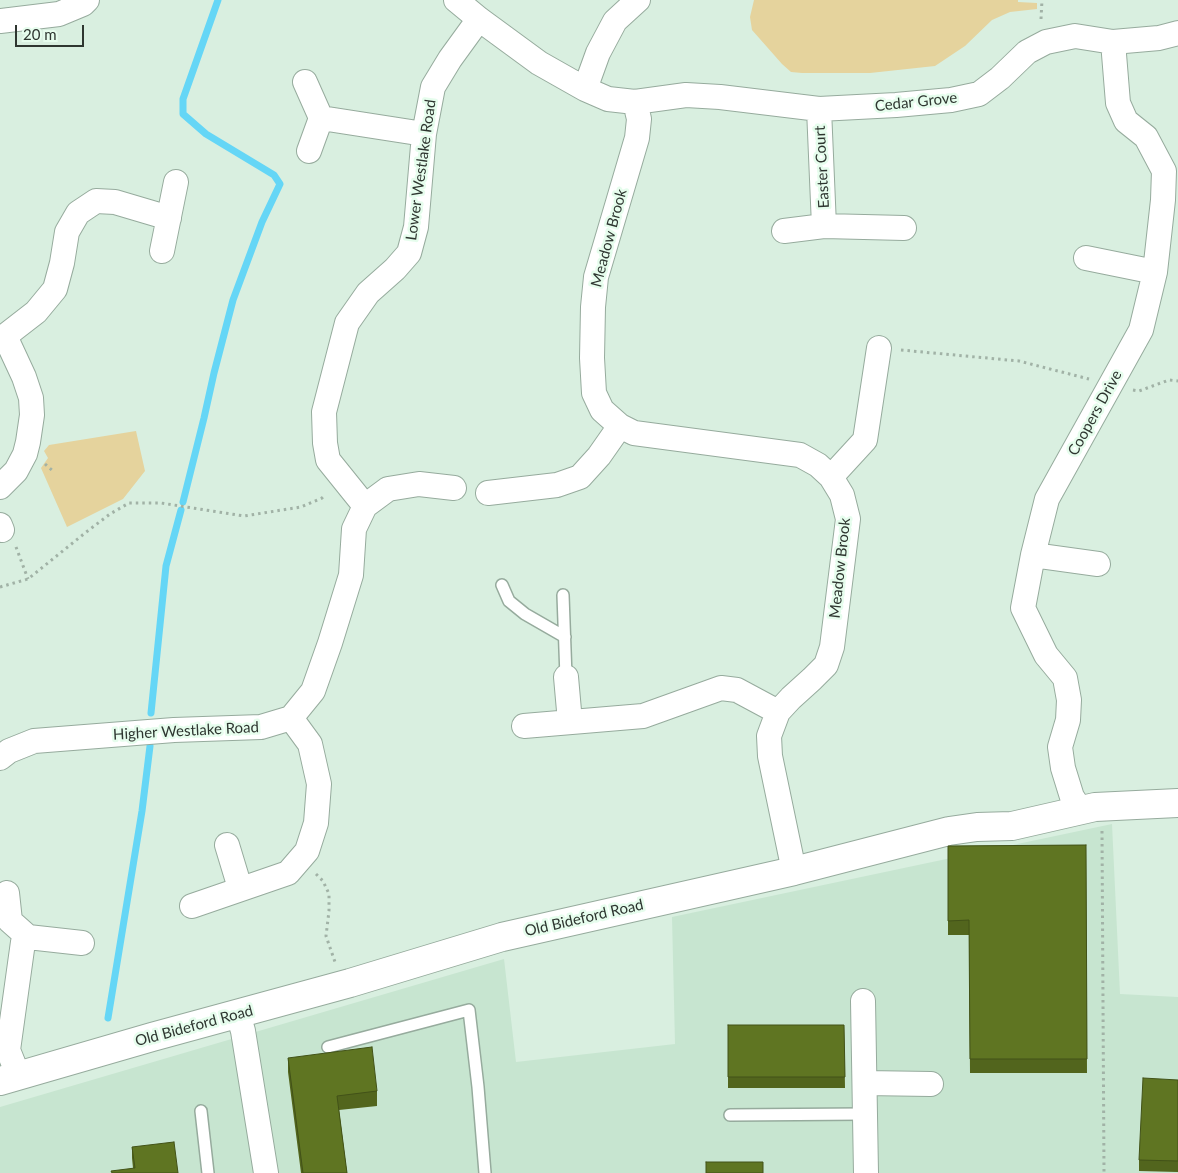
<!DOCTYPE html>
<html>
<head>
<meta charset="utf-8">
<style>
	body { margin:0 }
	#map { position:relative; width:1178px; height:1173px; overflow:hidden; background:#d9efe0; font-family:Lato,sans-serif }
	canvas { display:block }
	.scale { position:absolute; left:15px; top:25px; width:69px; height:22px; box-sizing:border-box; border:2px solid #2e3630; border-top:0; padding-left:6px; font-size:15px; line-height:18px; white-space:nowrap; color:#2e3630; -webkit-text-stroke:4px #e6fded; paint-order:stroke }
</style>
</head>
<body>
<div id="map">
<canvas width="1178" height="1173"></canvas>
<div class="scale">20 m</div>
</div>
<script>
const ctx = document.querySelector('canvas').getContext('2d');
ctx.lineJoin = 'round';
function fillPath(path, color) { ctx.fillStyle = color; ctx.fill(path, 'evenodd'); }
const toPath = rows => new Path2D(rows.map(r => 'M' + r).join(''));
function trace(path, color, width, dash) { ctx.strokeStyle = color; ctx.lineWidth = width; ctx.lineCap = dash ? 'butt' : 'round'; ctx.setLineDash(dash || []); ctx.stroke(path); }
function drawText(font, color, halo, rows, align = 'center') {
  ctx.font = font + ' Lato,sans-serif'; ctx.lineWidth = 5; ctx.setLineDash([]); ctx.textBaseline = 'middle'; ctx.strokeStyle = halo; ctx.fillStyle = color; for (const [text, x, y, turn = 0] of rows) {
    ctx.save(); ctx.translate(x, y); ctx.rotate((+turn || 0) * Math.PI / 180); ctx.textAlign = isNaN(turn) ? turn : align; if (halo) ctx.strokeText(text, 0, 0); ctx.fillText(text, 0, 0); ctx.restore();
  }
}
fillPath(toPath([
	[1112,824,1120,994,1178,997,1178,1173,0,1173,0,1107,504,959,516,1062,675,1044,672,917]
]), '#c7e5d0');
fillPath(toPath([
	[754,0,1018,0,1018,2,1037,3,1037,9,1010,12,992,20,965,46,935,66,870,73,802,73,791,72,782,64,752,30,750,17],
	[136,431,145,471,123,499,67,527,41,468,48,458,44,451,49,445]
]), '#e5d39d');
trace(toPath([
	[183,502,204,418,214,373,233,300,262,222,280,184,274,175,206,134,183,114,183,99,218,0],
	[151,713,166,566,181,510],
	[108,1018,142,811,150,746]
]), '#65d6f6', 7);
const lane = toPath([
	[502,585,509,601,525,614,565,637],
	[563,595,566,677],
	[328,1047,469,1010,478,1087,485,1173],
	[201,1111,208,1173],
	[730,1115,864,1114]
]);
const street = toPath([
	[456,0,479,19,539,63,585,89,608,99,635,102,686,95,720,97,819,109,896,105,951,100,979,94,1000,78,1027,52,1046,42,1075,36,1113,42,1159,38,1178,33],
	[0,21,59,14,83,4,87,0],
	[305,82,321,118,424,134],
	[585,89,598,53,615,21,638,0],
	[635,102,639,119,637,138,596,277,593,307,592,358,594,393,602,410,620,426,634,433,800,455,818,465,831,477,842,495,848,519,832,647,826,665,812,679,791,698,778,712,769,736,770,756,794,871],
	[819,109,824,226,904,228],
	[309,151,321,118],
	[784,231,824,226],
	[162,251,176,182],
	[1086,258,1155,272],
	[831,477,865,440,879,348],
	[0,487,16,471,25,454,28,442,32,415,31,398,24,377,5,336,36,312,55,289,62,263,67,232,78,213,96,201,115,202,169,218],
	[488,493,557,485,580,477,599,456,620,426],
	[365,506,328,460,325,443,324,412,347,323,368,293,395,269,409,253,416,227,424,134,433,87,450,59,479,19],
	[0,525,2,530],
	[1033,555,1098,564],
	[566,677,570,722],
	[524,726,643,716,721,688,737,690,778,712],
	[0,758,9,751,34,741,174,730,261,727,291,718,313,691,330,643,351,575,354,529,365,506,388,489,419,484,454,488],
	[1080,809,1072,797,1063,768,1060,747,1068,720,1069,700,1065,678,1046,655,1023,608,1033,555,1047,499,1141,330,1155,272,1163,200,1164,171,1146,137,1126,121,1118,103,1113,42],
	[227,845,240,888],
	[7,893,10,921,28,937],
	[192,906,288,873,307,851,316,823,319,784,310,744,291,718],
	[863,1001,866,1173],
	[238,1014,243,1031,266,1173],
	[18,1075,8,1050,23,942,28,937,82,943],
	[865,1083,931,1084]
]);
const secondary = toPath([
	[0,1081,152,1037,350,983,502,937,794,871,949,831,977,827,1012,826,1095,807,1178,803]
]);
trace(lane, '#96ab9d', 14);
trace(street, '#96ab9d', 26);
trace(secondary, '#96ab9d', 30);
trace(toPath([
	[1041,19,1042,0],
	[901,350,1019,361,1089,379],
	[1133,390,1139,391,1169,380,1178,381],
	[45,464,54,472],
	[16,547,28,579],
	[0,587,28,579,85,533,110,514,129,503,161,503,244,516,301,507,322,498,325,495],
	[1102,831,1104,1173],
	[316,874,323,881,329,894,329,911,326,936,335,962]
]), '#a1b2a6', 3, [2.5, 4]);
trace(lane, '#fff', 11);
trace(street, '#fff', 24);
trace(secondary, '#fff', 28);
fillPath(toPath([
	[1086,845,1087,1073,970,1073,969,935,948,935,948,846],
	[728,1025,844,1025,845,1088,728,1088],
	[288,1058,377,1091,377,1106,339,1110,347,1173,301,1173,288,1072],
	[1178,1080,1178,1172,1139,1171,1139,1160],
	[132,1147,178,1173,133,1168,132,1158]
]), '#52651d');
const building = toPath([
	[1086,845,1087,1059,970,1059,969,920,948,921,948,846,1086,845],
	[728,1025,844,1025,845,1077,728,1077,728,1025],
	[372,1047,377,1091,337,1096,347,1173,303,1173,288,1058,372,1047],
	[1143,1078,1178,1080,1178,1161,1139,1160,1143,1078],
	[174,1142,178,1173,112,1173,111,1171,135,1168,132,1147,174,1142],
	[706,1162,763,1162,763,1173,706,1173,706,1162]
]);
fillPath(building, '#5f7522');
trace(building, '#425218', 1);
drawText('15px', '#2e3630', '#e6fded', [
	["Cedar Grove",916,102,-6],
	["Easter Court",822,167,-93],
	["Lower Westlake Road",421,170,-82],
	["Meadow Brook",609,238,-75],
	["Coopers Drive",1095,413,-61],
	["Meadow Brook",840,568,-84],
	["Higher Westlake Road",186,731,-3],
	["Old Bideford Road",584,918,-13],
	["Old Bideford Road",194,1026,-15]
]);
</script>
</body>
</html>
